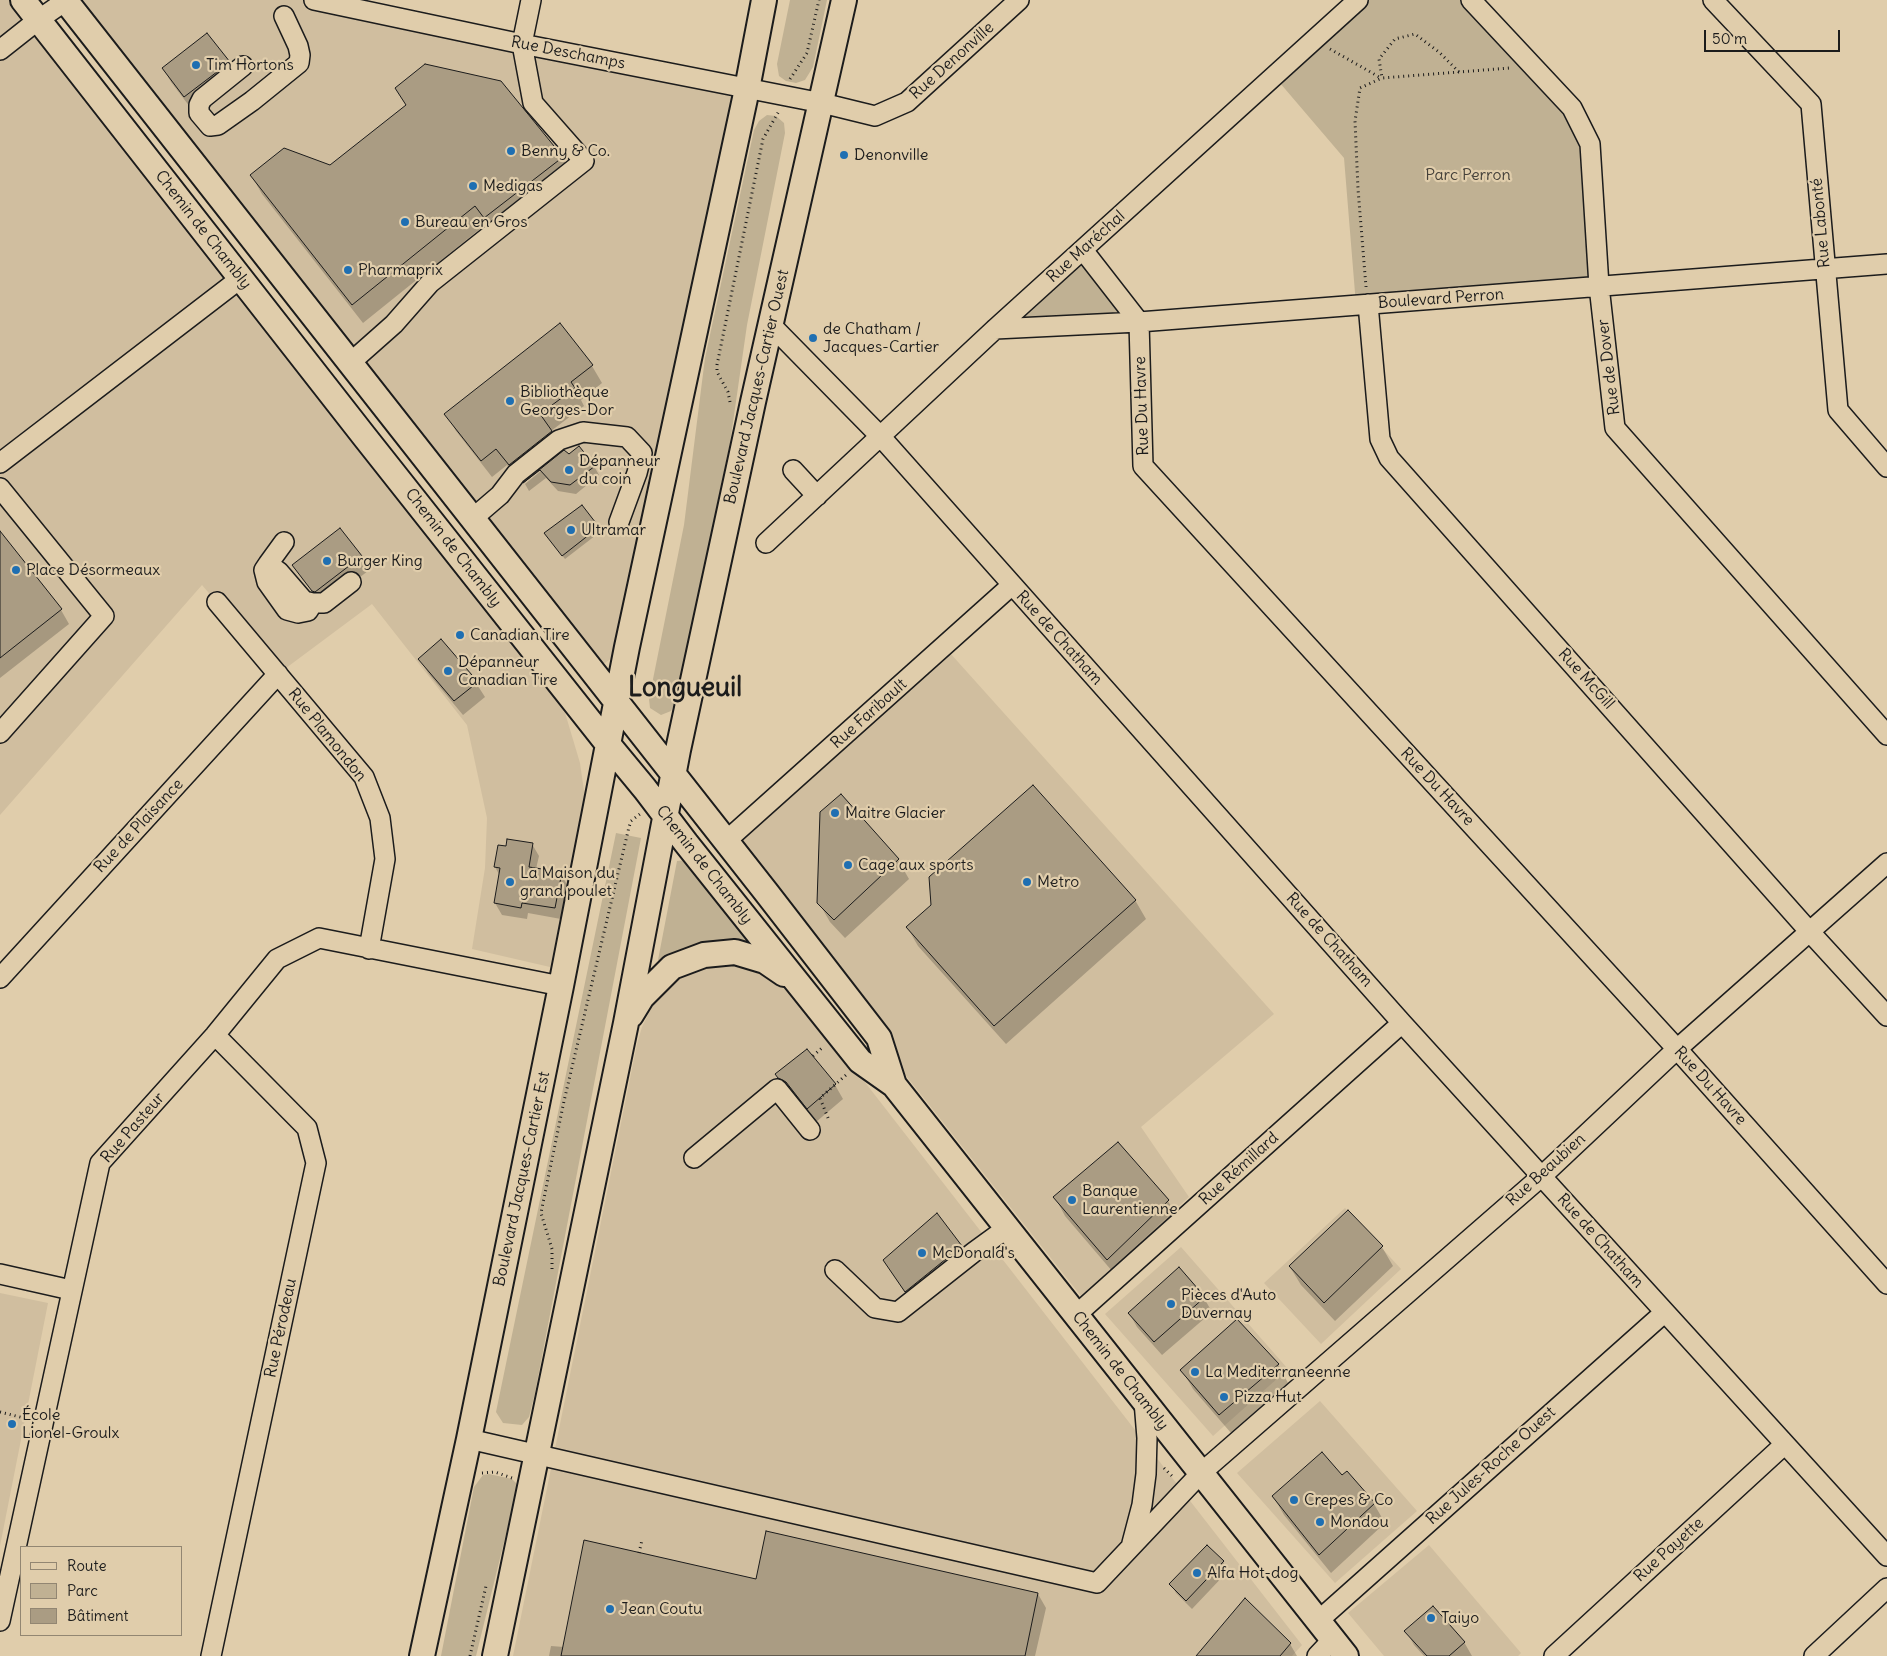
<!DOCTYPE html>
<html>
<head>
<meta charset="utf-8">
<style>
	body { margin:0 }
	#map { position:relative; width:1887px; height:1656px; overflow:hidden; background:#e0cdab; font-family:Delius,sans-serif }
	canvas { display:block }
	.legend { position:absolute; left:20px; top:1546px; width:162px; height:90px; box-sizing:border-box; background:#e0cdab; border:1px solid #928672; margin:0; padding:6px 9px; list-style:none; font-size:15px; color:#1c1c1c }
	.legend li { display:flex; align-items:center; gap:10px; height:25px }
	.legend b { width:25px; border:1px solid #928672 }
	.scale { position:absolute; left:1704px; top:30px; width:136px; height:22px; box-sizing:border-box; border:2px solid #1c1c1c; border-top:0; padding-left:6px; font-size:15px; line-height:18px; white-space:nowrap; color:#1c1c1c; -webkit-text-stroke:4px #e0cdab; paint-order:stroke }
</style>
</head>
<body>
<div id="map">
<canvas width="1887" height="1656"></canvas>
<ul class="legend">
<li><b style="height:6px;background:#e0cdab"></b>Route</li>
<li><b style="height:14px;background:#c0b193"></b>Parc</li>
<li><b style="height:14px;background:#aa9c83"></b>Bâtiment</li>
</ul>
<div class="scale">50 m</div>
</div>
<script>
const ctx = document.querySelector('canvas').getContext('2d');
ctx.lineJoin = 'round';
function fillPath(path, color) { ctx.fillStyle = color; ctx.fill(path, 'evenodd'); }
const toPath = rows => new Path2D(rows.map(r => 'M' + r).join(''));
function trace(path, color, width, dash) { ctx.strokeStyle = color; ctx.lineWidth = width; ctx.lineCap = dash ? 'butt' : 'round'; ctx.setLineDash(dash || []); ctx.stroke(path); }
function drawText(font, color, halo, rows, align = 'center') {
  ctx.font = font + ' Delius,sans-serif'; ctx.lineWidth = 4.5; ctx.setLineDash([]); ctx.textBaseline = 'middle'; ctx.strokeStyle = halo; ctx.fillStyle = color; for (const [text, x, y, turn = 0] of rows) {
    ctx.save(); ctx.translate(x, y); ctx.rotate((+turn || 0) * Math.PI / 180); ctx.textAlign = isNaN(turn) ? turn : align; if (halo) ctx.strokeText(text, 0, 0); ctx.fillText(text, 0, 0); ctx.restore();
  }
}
fillPath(toPath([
	[0,0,23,0,563,706,580,763,586,805,550,967,472,949,485,868,487,818,467,725,372,604,278,674,202,585,0,815],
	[78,0,314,0,747,89,627,647,605,663,586,663],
	[950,653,1274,1014,1141,1127,1189,1197,1081,1296,903,1072,892,1032,740,838],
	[731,960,786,982,805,1005,1302,1645,1292,1656,513,1656,637,1044,642,1027,655,1000,675,978,702,964],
	[1345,1208,1401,1269,1321,1344,1264,1283],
	[1181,1247,1288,1369,1213,1436,1105,1314],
	[0,1293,48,1303,0,1546],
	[1320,1401,1417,1511,1335,1583,1237,1473],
	[1429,1545,1521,1653,1518,1656,1384,1656,1348,1613]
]), '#d0be9f');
fillPath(toPath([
	[790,0,827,0,813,67,805,80,796,83,786,81,779,76,777,64],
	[1358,0,1471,0,1590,144,1599,286,1356,305,1344,158,1274,76],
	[767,115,776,116,784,123,785,133,747,325,730,443,676,701,671,711,661,715,650,708,649,699,684,525,705,358,754,130,759,121],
	[1083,250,1139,322,995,329],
	[616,833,641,838,535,1393,529,1417,522,1425,503,1423,496,1412],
	[686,860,760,949,663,965,658,960,677,861],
	[489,1474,512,1479,518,1485,476,1656,441,1656,474,1487,483,1475]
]), '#c0b193');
fillPath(toPath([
	[229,62,237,76,193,111,171,82,163,68],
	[397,89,562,157,573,176,495,236,486,224,363,323,262,194,251,175,330,166,407,106],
	[592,366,602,383,581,400,584,406,551,431,561,449,520,482,507,465,492,477,456,431,446,414],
	[564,452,594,466,599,475,576,494,558,491,546,478,529,491,525,484],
	[598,528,600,532,565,559,548,537],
	[0,533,61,610,69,624,0,678],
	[360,557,368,571,323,605,302,579,294,566],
	[420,659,476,683,485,697,463,715,428,673],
	[532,844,539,856,536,869,561,873,567,885,561,919,528,913,527,919,502,915,495,903,500,876,495,867,507,848],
	[898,860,909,879,845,938,830,922,819,903],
	[1135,900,1146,919,1006,1044,918,946,907,927],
	[777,1075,835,1085,843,1099,816,1122,795,1096,787,1092],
	[1055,1197,1168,1201,1179,1220,1118,1278,1065,1216],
	[937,1215,961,1247,969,1261,914,1305,893,1274],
	[1382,1247,1393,1266,1335,1321,1301,1285,1290,1267],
	[1179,1269,1204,1298,1212,1312,1162,1355,1137,1327,1129,1313],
	[1278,1364,1288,1383,1231,1433,1193,1389,1182,1370],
	[1342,1477,1374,1504,1385,1523,1331,1573,1284,1515,1273,1496],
	[1223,1562,1228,1571,1192,1609,1176,1593,1171,1584],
	[757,1581,1038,1594,1046,1608,1035,1656,549,1656,551,1646,564,1647],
	[1245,1600,1290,1644,1297,1656,1197,1656],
	[1406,1631,1464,1642,1472,1656,1424,1656,1414,1645]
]), '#0003');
const building = toPath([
	[207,33,230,62,184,97,162,68,207,33],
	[425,64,501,81,563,157,484,218,475,206,352,305,250,175,284,148,330,165,406,105,395,88,425,64],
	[560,323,593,365,571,382,575,388,540,414,552,431,509,465,496,449,481,461,444,414,560,323],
	[579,446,595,466,570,485,551,482,540,470,523,483,564,450,569,454,579,446],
	[582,505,599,527,562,556,544,533,582,505],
	[340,528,362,556,315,592,312,591,292,565,340,528],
	[0,531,62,609,0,658,0,531],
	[441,639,478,682,454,701,418,659,441,639],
	[1033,785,1136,900,994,1026,906,927,931,905,929,877,1033,785],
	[841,794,899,859,834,920,817,903,820,812,841,794],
	[507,839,533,843,529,867,562,872,555,908,522,903,521,908,494,903,500,868,494,867,498,845,506,846,507,839],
	[807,1049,836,1084,807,1109,786,1082,778,1078,775,1074,807,1049],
	[1118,1142,1169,1200,1107,1260,1053,1197,1118,1142],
	[1348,1210,1383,1246,1324,1303,1289,1266,1348,1210],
	[937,1213,962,1246,905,1292,883,1260,937,1213],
	[1179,1267,1205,1297,1154,1342,1128,1313,1179,1267],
	[1237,1319,1279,1364,1219,1415,1180,1370,1237,1319],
	[1322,1452,1342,1475,1347,1471,1375,1503,1319,1555,1272,1496,1322,1452],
	[766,1531,1038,1593,1025,1656,561,1656,584,1540,756,1579,766,1531],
	[1207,1545,1224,1561,1186,1601,1169,1584,1207,1545],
	[1245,1598,1291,1643,1280,1656,1196,1656,1245,1598],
	[1433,1606,1465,1642,1449,1656,1427,1656,1404,1631,1433,1606]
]);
fillPath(building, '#aa9c83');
trace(building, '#1c1c1c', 1);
const minor = toPath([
	[314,0,522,44,822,103,875,116,907,102,1019,0],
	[1471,0,1572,108,1590,144,1599,286,1615,428,1887,735],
	[1713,0,1811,104,1838,410,1887,467],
	[0,50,38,20,67,0],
	[243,66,202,99,199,105,199,113,210,126,218,125,252,101,299,63,300,55,298,46,284,16],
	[1083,250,1139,322,1143,466,1677,1049,1887,1284],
	[1368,304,1380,439,1389,458,1809,931,1887,1016],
	[771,325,881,437,1402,1023,1887,1556],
	[995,329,1139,322,1887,264],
	[350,363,394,324,430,283,584,161,533,103,522,44,531,0],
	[0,463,241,278],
	[793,470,817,496],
	[0,488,104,616,0,733],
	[472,519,500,495,516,474,559,440,583,432,627,437,642,453,637,473,619,522],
	[284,542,268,564,279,572,304,601,313,603,324,603,351,582],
	[766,543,995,329,1358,0],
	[268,564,264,570,267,582,287,610,298,613,308,611,313,603],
	[217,602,364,777,380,818,385,859,369,949],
	[726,841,1012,585],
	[0,978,278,674],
	[694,1158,777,1089,810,1130],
	[835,1270,875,1308,898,1312,974,1252,1007,1228],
	[0,1274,71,1290],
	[1076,1315,1402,1023],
	[469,1439,1097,1583,1201,1473,1542,1176,1677,1049,1887,863],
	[1132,1543,1142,1505,1146,1474,1147,1438,1144,1401],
	[0,1621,100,1163,215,1035,277,959,319,938,561,986],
	[1318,1621,1665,1312],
	[211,1656,316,1163,307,1128,215,1035],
	[1317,1656,1333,1639],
	[1554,1656,1785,1444],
	[1814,1656,1887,1588]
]);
const major = toPath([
	[23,0,364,436,607,743,645,789,686,843,860,1061,894,1085,1346,1656],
	[65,0,766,892,879,1038,894,1085],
	[631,1015,642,997,672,967,704,955,735,952,765,961,784,974],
	[422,1656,469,1439,561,986,627,647,747,89,764,0],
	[495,1656,626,1023,678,750,753,402,844,0]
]);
trace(minor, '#1c1c1c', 22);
trace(major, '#1c1c1c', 28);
trace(toPath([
	[1330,49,1381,78],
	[1459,72,1439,52,1415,34,1395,39,1379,59,1382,78,1510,68],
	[790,79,807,53,819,0],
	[1366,287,1358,189,1355,121,1360,88,1382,78],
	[730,402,728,392,717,372,717,365,763,139,779,111],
	[813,1056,824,1046],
	[828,1118,820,1098,846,1075],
	[552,1269,552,1249,541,1213,543,1203,564,1101,629,827,631,821,640,814],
	[0,1412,28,1419],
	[1164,1468,1172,1476],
	[482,1473,495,1472,512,1478],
	[639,1553,642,1540],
	[470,1656,486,1586]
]), '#1c1c1c', 3, [1, 4]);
trace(minor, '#e0cdab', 19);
trace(major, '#e0cdab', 24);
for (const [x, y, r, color] of [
	[196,65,5,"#1f6fb2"],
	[511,151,5,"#1f6fb2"],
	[844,155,5,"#1f6fb2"],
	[473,186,5,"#1f6fb2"],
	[405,222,5,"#1f6fb2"],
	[348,270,5,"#1f6fb2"],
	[813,338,5,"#1f6fb2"],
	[510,401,5,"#1f6fb2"],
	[569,470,5,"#1f6fb2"],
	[571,530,5,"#1f6fb2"],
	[327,561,5,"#1f6fb2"],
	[16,570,5,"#1f6fb2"],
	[460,635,5,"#1f6fb2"],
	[448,671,5,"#1f6fb2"],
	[835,813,5,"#1f6fb2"],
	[848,865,5,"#1f6fb2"],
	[510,882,5,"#1f6fb2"],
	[1027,882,5,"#1f6fb2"],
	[1072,1200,5,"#1f6fb2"],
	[922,1253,5,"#1f6fb2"],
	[1171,1304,5,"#1f6fb2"],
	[1195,1372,5,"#1f6fb2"],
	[1224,1397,5,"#1f6fb2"],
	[12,1424,5,"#1f6fb2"],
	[1294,1500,5,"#1f6fb2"],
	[1320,1522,5,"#1f6fb2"],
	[1197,1573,5,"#1f6fb2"],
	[610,1609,5,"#1f6fb2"],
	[1431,1618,5,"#1f6fb2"]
]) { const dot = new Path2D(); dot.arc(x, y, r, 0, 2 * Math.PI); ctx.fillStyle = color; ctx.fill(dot); trace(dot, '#e0cdab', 2); }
drawText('16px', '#1c1c1c', '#e0cdab', [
	["Rue Deschamps",568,53,11],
	["Rue Denonville",952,61,-42],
	["Rue Labonté",1821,223,-95],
	["Chemin de Chambly",203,230,52],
	["Rue Maréchal",1086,247,-42],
	["Boulevard Perron",1441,299,-4],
	["Rue de Dover",1609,367,-97],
	["Boulevard Jacques-Cartier Ouest",757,387,-77],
	["Rue Du Havre",1142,406,-92],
	["Chemin de Chambly",453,548,52],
	["Rue de Chatham",1059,638,48],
	["Rue McGill",1586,679,48],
	["Rue Faribault",869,714,-42],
	["Rue Plamondon",327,735,51],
	["Rue Du Havre",1437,787,47],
	["Rue de Plaisance",139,826,-47],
	["Chemin de Chambly",704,865,52],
	["Rue de Chatham",1329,940,48],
	["Rue Du Havre",1710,1086,48],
	["Rue Pasteur",133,1128,-49],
	["Rue Rémillard",1239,1169,-42],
	["Rue Beaubien",1546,1170,-42],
	["Boulevard Jacques-Cartier Est",522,1179,-78],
	["Rue de Chatham",1600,1241,48],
	["Rue Pérodeau",281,1328,-78],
	["Chemin de Chambly",1120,1371,52],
	["Rue Jules-Roche Ouest",1491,1466,-42],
	["Rue Payette",1669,1550,-42]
]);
drawText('16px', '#1c1c1c', '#e0cdab', [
	["Tim Hortons",206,65],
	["Benny & Co.",521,151],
	["Denonville",854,155],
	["Medigas",483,186],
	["Bureau en Gros",415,222],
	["Pharmaprix",358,270],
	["de Chatham /",823,329],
	["Jacques-Cartier",823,347],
	["Bibliothèque",520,392],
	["Georges-Dor",520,410],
	["Dépanneur",579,461],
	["du coin",579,479],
	["Ultramar",581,530],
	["Burger King",337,561],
	["Place Désormeaux",26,570],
	["Canadian Tire",470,635],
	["Dépanneur",458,662],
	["Canadian Tire",458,680],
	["Maitre Glacier",845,813],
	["Cage aux sports",858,865],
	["La Maison du",520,873],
	["grand poulet",520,891],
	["Metro",1037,882],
	["Banque",1082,1191],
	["Laurentienne",1082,1209],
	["McDonald's",932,1253],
	["Pièces d'Auto",1181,1295],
	["Duvernay",1181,1313],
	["La Mediterraneenne",1205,1372],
	["Pizza Hut",1234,1397],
	["École",22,1415],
	["Lionel-Groulx",22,1433],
	["Crepes & Co",1304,1500],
	["Mondou",1330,1522],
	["Alfa Hot-dog",1207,1573],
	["Jean Coutu",620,1609],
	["Taiyo",1441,1618]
], 'left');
drawText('16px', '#45413a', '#e0cdab', [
	["Parc Perron",1468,175]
]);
drawText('bold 26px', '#1c1c1c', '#e0cdab', [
	["Longueuil",685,689]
]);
</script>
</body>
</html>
